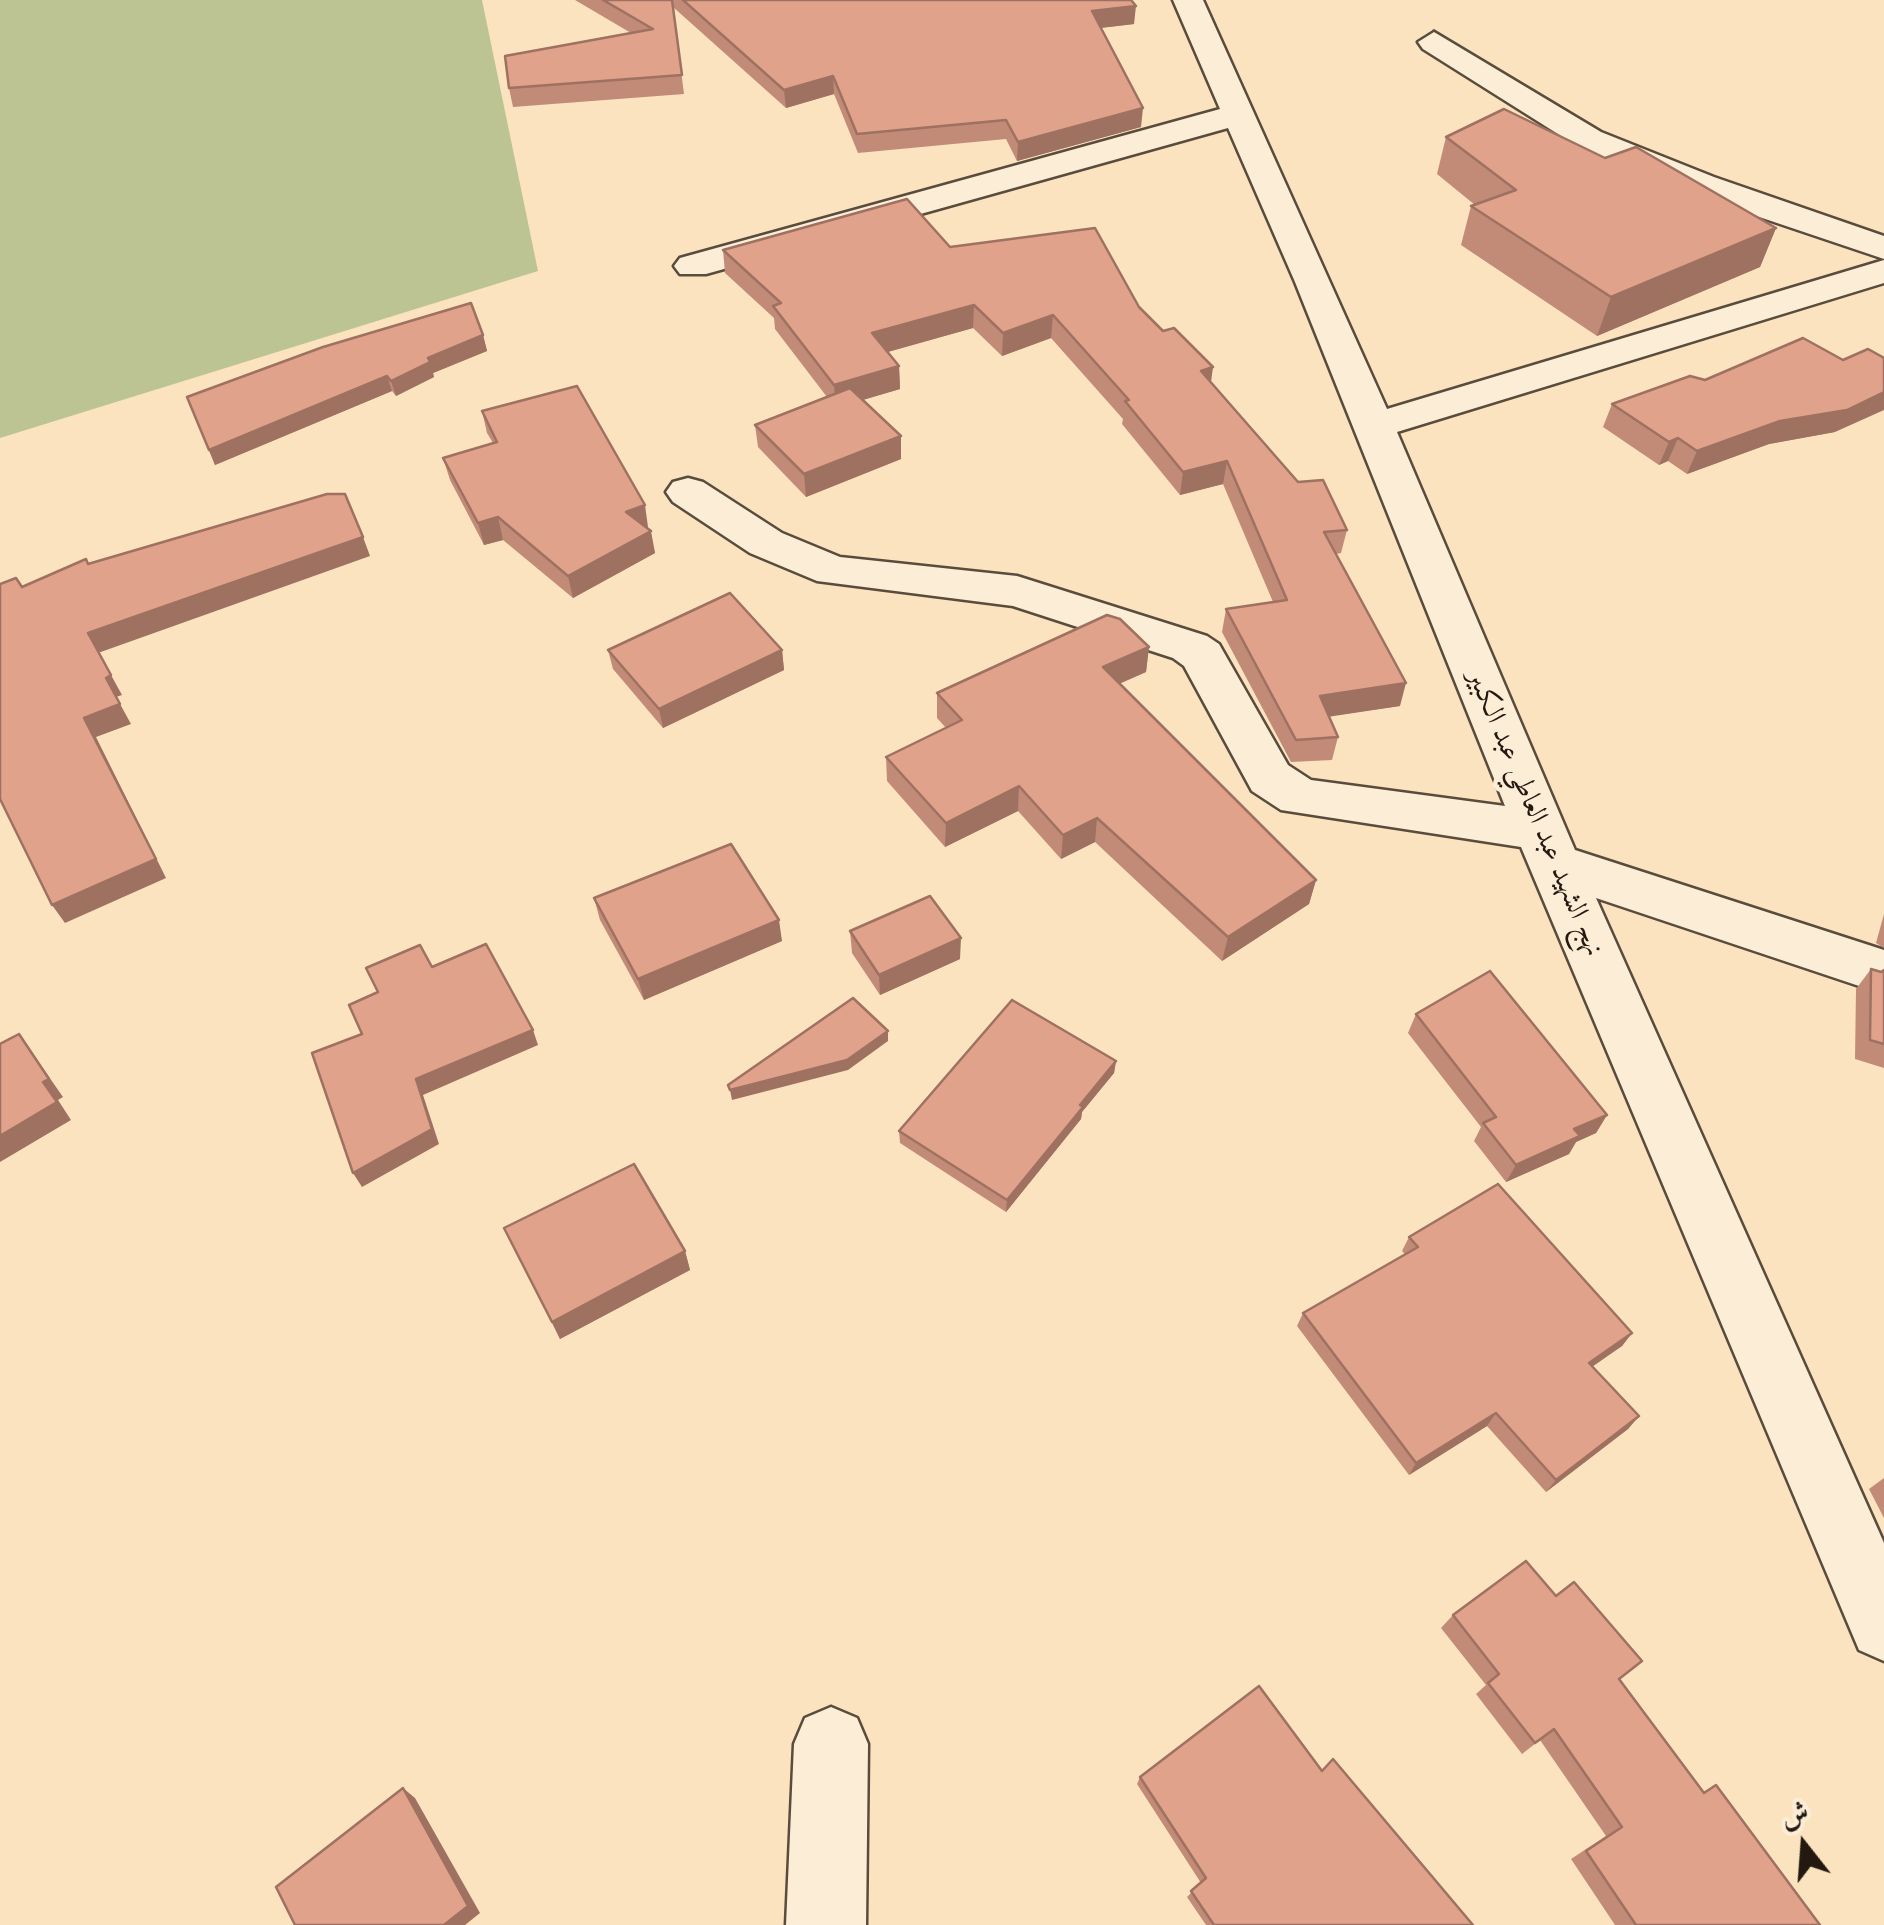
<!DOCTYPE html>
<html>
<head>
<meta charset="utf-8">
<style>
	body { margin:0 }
	#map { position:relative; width:1884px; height:1925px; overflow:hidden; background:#fbe3c0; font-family:"Old Standard TT",Amiri,serif }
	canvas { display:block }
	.north { position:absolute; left:1754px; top:1795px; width:100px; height:100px; -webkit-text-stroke:8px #fcedd6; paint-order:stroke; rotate:343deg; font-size:28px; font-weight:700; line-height:40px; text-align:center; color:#241911 }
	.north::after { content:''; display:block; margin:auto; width:35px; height:45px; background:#241911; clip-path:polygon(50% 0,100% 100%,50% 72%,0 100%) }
</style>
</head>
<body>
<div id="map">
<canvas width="1884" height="1925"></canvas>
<div class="north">ش</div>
</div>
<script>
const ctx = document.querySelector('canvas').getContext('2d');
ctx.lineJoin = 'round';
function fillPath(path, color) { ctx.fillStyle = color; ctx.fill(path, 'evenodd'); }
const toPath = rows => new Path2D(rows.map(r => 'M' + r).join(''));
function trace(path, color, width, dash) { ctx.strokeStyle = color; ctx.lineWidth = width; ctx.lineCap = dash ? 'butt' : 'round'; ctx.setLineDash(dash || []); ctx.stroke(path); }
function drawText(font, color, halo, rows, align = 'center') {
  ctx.font = font + ' "Old Standard TT",Amiri,serif'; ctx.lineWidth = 9; ctx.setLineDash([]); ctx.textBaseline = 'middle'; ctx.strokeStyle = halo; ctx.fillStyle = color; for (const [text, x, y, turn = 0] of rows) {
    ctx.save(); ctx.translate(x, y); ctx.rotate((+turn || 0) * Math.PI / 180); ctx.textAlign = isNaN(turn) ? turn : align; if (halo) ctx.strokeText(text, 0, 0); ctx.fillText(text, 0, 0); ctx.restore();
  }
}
fillPath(toPath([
	[0,0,482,0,538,271,0,438]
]), '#bdc493');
const minor = toPath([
	[1173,0,1203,0,1387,409,1884,260,1884,283,1397,432,1575,850,1884,950,1884,982,1865,988,1596,898,1884,1543,1884,1661,1859,1650,1521,847,1281,810,1252,791,1184,666,1173,658,1013,606,817,581,750,553,673,502,666,492,673,482,688,478,703,482,782,533,840,557,1017,576,1207,636,1219,644,1288,765,1311,780,1505,806,1295,282,1228,128,706,274,680,274,674,266,680,258,1220,109,1173,0],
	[1434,32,1601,132,1714,177,1884,236,1884,259,1688,193,1577,146,1423,49,1418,42,1434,32],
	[831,1707,857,1718,868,1744,866,1925,786,1925,794,1744,805,1718,831,1707]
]);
trace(minor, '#5a4c3d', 5);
fillPath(minor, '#fcedd6');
fillPath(toPath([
	[575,0,1131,0,1134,24,1101,28,1141,127,1017,161,1006,139,858,153,834,94,786,108,673,7,684,94,513,107,509,88,631,33],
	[1446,137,1605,158,1776,228,1760,267,1597,336,1461,245,1471,206,1475,205,1437,174],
	[950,247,1139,307,1211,382,1298,482,1347,530,1341,553,1336,554,1400,706,1329,716,1338,737,1332,760,1291,762,1222,632,1226,609,1273,602,1223,484,1180,495,1122,424,1123,419,1051,338,1002,356,973,328,888,352,899,366,900,389,862,400,901,436,901,459,806,497,758,447,755,425,827,397,775,329,774,318,725,273,723,250],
	[483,335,487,351,433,373,434,377,396,396,392,391,215,465,187,397],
	[1612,404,1835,432,1769,444,1687,474,1668,461,1659,465,1603,427],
	[482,411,648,527,647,528,655,553,573,598,503,540,484,545,450,480,443,458,493,443,487,433],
	[1149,647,1146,672,1119,684,1316,880,1309,904,1222,961,1095,842,1061,859,1018,811,945,847,887,781,886,757,946,728,937,718,937,693],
	[608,650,782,650,784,670,663,728,613,669],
	[594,898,782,941,644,1000,600,920],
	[1884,914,1884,948,1876,943],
	[850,931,960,959,880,995,852,953],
	[1871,969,1881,972,1884,970,1884,1068,1855,1059,1856,989],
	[1416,1014,1607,1115,1596,1133,1576,1142,1569,1154,1506,1182,1474,1141,1481,1127,1408,1033],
	[1116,1061,1114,1073,1082,1112,1081,1119,1006,1212,900,1143,899,1131],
	[504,1228,685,1251,690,1270,560,1339],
	[1409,1237,1632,1333,1622,1346,1592,1366,1639,1416,1628,1429,1546,1492,1487,1426,1409,1475,1297,1326,1303,1313,1405,1254,1402,1251],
	[1884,1478,1884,1518,1869,1489],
	[1453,1615,1619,1679,1703,1792,1716,1785,1820,1925,1615,1925,1571,1859,1606,1836,1540,1740,1522,1754,1476,1694,1486,1685,1441,1628],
	[1322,1771,1473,1925,1206,1925,1187,1897,1201,1883,1137,1784,1140,1777]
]), '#c28b78');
fillPath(toPath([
	[1136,6,1134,24,1091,29,1092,11],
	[833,76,834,94,786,108,784,90],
	[1143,108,1141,127,1017,161,1018,142],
	[1776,228,1760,267,1597,336,1611,297],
	[974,305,973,328,873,356,872,333],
	[1053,315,1051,338,1002,356,1003,333],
	[483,335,487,351,433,373,434,377,396,396,391,381,428,358],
	[899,366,900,389,836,408,834,385],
	[1213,367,1210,390,1201,371],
	[387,376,392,391,215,465,209,450],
	[1884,392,1884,410,1835,432,1769,444,1687,474,1697,451,1780,421],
	[901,436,901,459,806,497,804,474],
	[1678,438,1668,461,1659,465,1669,442],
	[1227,461,1223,484,1180,495,1183,472],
	[645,505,648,527,630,534,626,512],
	[498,517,503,540,484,545,478,523],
	[651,531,655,553,573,598,568,576],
	[363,537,370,556,98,653,88,633],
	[1149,647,1146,672,1100,692,1103,667],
	[782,650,784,670,663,728,659,709],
	[111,675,122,695,116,697,106,678],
	[1406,683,1400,706,1314,719,1320,696],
	[120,704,131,724,96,737,166,878,65,923,52,905,84,718],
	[1019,786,1018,811,945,847,946,823],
	[1097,818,1095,842,1061,859,1063,835],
	[1316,880,1309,904,1222,961,1228,937],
	[779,920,782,941,644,1000,638,979],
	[961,938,960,959,880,995,879,975],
	[533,1030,538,1045,423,1095,439,1144,362,1187,353,1173,416,1079],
	[888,1031,888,1041,848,1070,732,1100,730,1090],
	[19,1034,63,1097,58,1100,71,1120,0,1162,0,1136],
	[1116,1061,1114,1073,1082,1112,1081,1119,1006,1212,1007,1200,1080,1105],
	[1607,1115,1596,1133,1576,1142,1569,1154,1506,1182,1516,1165,1574,1129],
	[685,1251,690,1270,560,1339,552,1322],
	[1632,1333,1622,1346,1579,1376,1589,1363],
	[1496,1413,1487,1426,1409,1475,1416,1463],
	[1639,1416,1628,1429,1546,1492,1556,1480],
	[403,1788,415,1798,480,1913,465,1925,444,1925]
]), '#9e7161');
const building = toPath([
	[603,0,672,0,682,75,509,88,505,56,653,29,603,0],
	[683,0,1131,0,1136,6,1092,11,1143,108,1018,142,1006,120,857,134,833,76,784,90,683,0],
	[1504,109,1605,158,1636,147,1776,228,1611,297,1471,206,1516,190,1446,137,1504,109],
	[907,199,950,247,1095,228,1139,307,1163,331,1174,328,1213,367,1201,371,1298,482,1323,480,1347,530,1324,532,1406,683,1320,696,1338,737,1296,740,1226,609,1287,600,1227,461,1183,472,1125,401,1129,400,1053,315,1003,333,974,305,872,333,899,366,834,385,773,306,781,303,723,250,907,199],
	[471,303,483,335,428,358,430,362,391,381,387,376,209,450,187,397,323,347,471,303],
	[1803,338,1843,360,1868,349,1884,358,1884,392,1847,410,1780,421,1697,451,1678,438,1669,442,1612,404,1690,376,1705,380,1803,338],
	[577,386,645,505,626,512,651,531,568,576,498,517,478,523,443,458,497,442,482,411,577,386],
	[850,388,901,436,804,474,755,425,850,388],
	[327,494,345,494,363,537,88,633,111,675,106,678,120,704,84,718,156,859,52,905,0,799,0,584,16,578,22,587,86,559,88,564,327,494],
	[730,593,782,650,659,709,608,650,730,593],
	[1107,615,1120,619,1149,647,1103,667,1316,880,1228,937,1097,818,1063,835,1019,786,946,823,886,757,962,720,937,693,1107,615],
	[731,844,779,920,638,979,594,898,731,844],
	[930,896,961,938,879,975,850,931,930,896],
	[486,944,533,1030,416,1079,432,1129,353,1173,312,1053,362,1034,349,1005,378,992,366,968,420,945,432,967,486,944],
	[1871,969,1881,972,1884,970,1884,1044,1870,1040,1871,969],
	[1490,971,1607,1115,1574,1129,1580,1136,1516,1165,1483,1123,1496,1117,1416,1014,1490,971],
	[853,998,888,1031,847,1060,730,1090,728,1085,853,998],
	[1012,1000,1116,1061,1080,1105,1083,1107,1007,1200,899,1131,1012,1000],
	[19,1034,49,1079,43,1082,57,1102,0,1136,0,1044,19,1034],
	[634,1164,685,1251,552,1322,504,1228,634,1164],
	[1498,1184,1632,1333,1589,1363,1639,1416,1556,1480,1496,1413,1416,1463,1303,1313,1418,1247,1409,1237,1498,1184],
	[1526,1561,1556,1596,1574,1582,1642,1661,1619,1679,1704,1793,1716,1785,1820,1925,1636,1925,1586,1851,1622,1827,1554,1729,1535,1743,1488,1683,1499,1674,1453,1615,1526,1561],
	[1259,1686,1322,1771,1333,1759,1473,1925,1214,1925,1191,1891,1206,1878,1140,1777,1259,1686],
	[403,1788,468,1906,444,1925,295,1925,276,1887,403,1788]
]);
fillPath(building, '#e1a28b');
trace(building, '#9e7161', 2.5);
drawText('28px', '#241911', '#fcedd6', [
	["نهج الشهيد عبد العاطي عبد الكبير",1535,813,67]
]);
</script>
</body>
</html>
